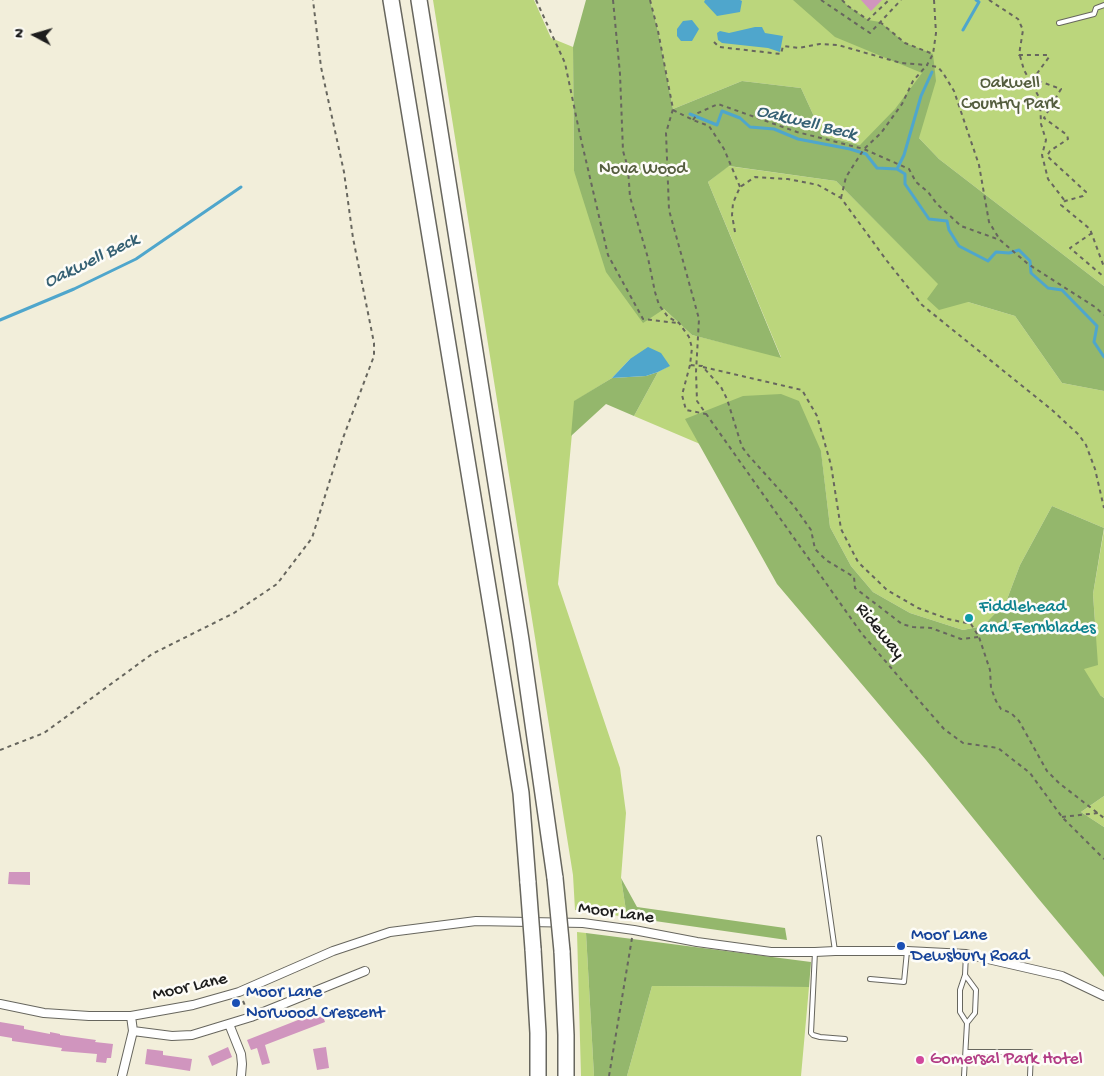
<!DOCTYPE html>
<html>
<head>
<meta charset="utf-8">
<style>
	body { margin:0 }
	#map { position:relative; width:1104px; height:1076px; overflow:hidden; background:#f2eeda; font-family:"Gochi Hand",sans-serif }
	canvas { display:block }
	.north { position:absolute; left:10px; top:10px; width:50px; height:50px; -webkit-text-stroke:4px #fdfcf7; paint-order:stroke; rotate:276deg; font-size:14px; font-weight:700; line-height:20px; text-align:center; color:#1c1c1c }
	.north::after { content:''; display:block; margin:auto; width:18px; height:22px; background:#1c1c1c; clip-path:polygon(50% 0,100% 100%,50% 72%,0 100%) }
</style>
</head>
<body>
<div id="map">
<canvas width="1104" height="1076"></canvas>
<div class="north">N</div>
</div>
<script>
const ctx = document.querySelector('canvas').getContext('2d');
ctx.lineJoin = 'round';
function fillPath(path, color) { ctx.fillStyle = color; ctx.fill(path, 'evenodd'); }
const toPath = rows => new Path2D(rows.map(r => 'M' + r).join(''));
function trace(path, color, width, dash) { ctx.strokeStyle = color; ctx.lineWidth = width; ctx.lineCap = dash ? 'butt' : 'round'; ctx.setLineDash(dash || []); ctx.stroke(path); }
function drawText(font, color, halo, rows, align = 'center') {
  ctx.font = font + ' "Gochi Hand",sans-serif'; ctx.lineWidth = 5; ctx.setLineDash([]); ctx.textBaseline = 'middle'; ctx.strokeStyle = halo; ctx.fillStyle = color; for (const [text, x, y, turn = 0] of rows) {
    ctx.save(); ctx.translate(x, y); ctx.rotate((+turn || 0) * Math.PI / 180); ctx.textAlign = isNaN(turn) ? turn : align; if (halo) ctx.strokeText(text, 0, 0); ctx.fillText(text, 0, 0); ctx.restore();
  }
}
fillPath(toPath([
	[433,0,534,0,551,38,573,47,574,171,664,309,692,335,781,357,708,182,728,166,836,181,939,284,968,302,1015,316,1062,383,1104,391,1104,528,1052,506,1020,565,1006,602,983,626,963,630,910,613,873,592,851,566,830,527,821,452,686,419,700,444,634,416,658,372,669,366,630,359,612,378,575,401,558,584,620,768,626,813,621,878,627,917,575,910,573,875],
	[650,0,1104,0,1104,286,939,159,919,138,860,145,823,136,801,88,742,81,673,109,658,31],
	[1104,530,1104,698,1100,695,1058,709,1095,622,1093,594],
	[1104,796,1104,827,1081,812],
	[577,932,586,933,594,1076,581,1076],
	[652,986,809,987,801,1076,627,1076]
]), '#bbd67c');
fillPath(toPath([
	[586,0,650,0,658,31,673,109,742,81,801,88,823,136,860,145,895,109,922,73,835,37,793,0,842,0,848,6,868,20,880,22,905,43,933,54,936,81,919,138,939,159,1104,286,1104,391,1062,383,1015,316,968,302,939,310,927,299,938,284,836,181,729,166,708,182,781,358,692,335,664,309,643,323,606,272,574,171,573,47],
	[658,372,634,416,606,404,571,436,574,401,612,378,646,376],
	[781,394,799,401,821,451,830,527,851,566,873,592,910,613,963,630,983,626,1006,602,1020,565,1052,506,1104,528,1093,594,1098,665,1084,669,1100,695,1104,698,1104,796,1081,812,1104,827,1104,977,1037,897,926,760,777,584,685,419,743,396],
	[621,878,637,907,785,928,787,940,627,917],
	[586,933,811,962,809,987,652,986,627,1076,594,1076]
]), '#94b76c');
fillPath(toPath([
	[705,0,740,0,742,1,740,12,717,16,704,2],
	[692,20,699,29,692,41,681,41,677,36,677,29,683,21],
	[755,27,762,27,765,33,783,36,780,52,768,48,722,43,718,40,717,33,720,31,729,33],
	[648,347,661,353,670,366,658,372,646,376,612,378,630,359]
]), '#4fa6cc');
trace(toPath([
	[963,30,979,2,976,0],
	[690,114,717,125,722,111,740,118,750,127,774,129,798,139,850,149,866,154,877,168,897,169,905,174,905,184,929,219,947,221,949,230,959,246,988,261,996,252,1009,253,1019,250,1030,261,1031,273,1048,288,1062,290,1097,326,1094,342,1104,357],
	[897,169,904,155,921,96,932,72],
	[0,320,74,289,136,259,241,187]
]), '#4fa6cc', 3);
fillPath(toPath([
	[861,0,882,0,871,11],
	[9,872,30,872,30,885,8,884],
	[321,1011,325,1022,265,1045,270,1063,262,1065,257,1048,251,1050,247,1040],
	[0,1022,24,1026,24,1029,50,1034,50,1032,60,1034,60,1035,96,1040,95,1042,113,1044,111,1058,107,1058,106,1063,96,1062,97,1054,61,1051,62,1048,12,1041,12,1038,0,1036],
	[228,1047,232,1057,212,1066,208,1056],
	[326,1047,329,1068,317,1070,313,1049],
	[147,1049,163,1051,163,1055,192,1059,190,1071,145,1064]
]), '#d095be');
const service = toPath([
	[1059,23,1094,14,1096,8,1104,5],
	[819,838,835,951],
	[815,952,811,1033,813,1035,820,1037,845,1039],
	[965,975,976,990,975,1013,967,1023,960,1012,960,990,965,975,966,954],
	[870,979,904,982,907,951],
	[966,1052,1031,1052,1030,1076],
	[964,1076,967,1023]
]);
const minor = toPath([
	[0,1004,44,1013,89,1016,131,1016,193,1005,239,992,333,951,390,932,476,921,583,923,634,930,697,942,771,952,815,952,835,951,907,951,966,954,1062,976,1104,996],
	[131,1016,133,1031,172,1036,192,1035,251,1017,365,971],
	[229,1024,241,1054,242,1064,241,1076],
	[122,1076,133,1031]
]);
const motorway = toPath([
	[391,0,494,624,521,793,528,883],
	[419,0,521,640,555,878],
	[533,949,538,1033,538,1076],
	[562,951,566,1035,566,1076]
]);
trace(service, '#67665e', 6);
trace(minor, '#67665e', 10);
trace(motorway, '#67665e', 18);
trace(toPath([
	[536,0,565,63,580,135,608,255,643,319,677,323],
	[613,0,620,74,623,151,628,168,630,197,648,258,655,292,659,305,668,317,679,323,689,337,692,348,690,365,702,366,721,387,727,399,742,447,749,456,794,506,811,530,815,549,826,560,854,577,855,588,902,624,913,627,931,628,961,639,979,637],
	[650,0,658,31,673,109,666,133,669,210,699,319,696,372,697,401,862,634,923,705,944,729,963,743,998,748,1030,773,1062,817,1104,859],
	[821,0,870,33,901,0],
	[842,0,848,6,868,20,889,0],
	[934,0,936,33,933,54,927,65,938,67,943,73,954,91,979,165,989,222,1000,240,1028,264,1095,307,1104,315],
	[989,0,1018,19,1023,30,1019,55,1048,55,1049,57,1033,79,1061,89,1044,118,1067,135,1068,139,1050,151,1047,156,1086,192,1083,196,1065,201,1061,205,1090,229,1104,267],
	[880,22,905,43,933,54],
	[714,42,719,47,781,54,783,46,799,48,820,44,838,45,901,63,927,65],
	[1020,56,1024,70,1040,99,1041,124,1046,140,1042,155,1048,179,1065,201],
	[673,110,693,120,709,126,724,149,740,187],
	[693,120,698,113,718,104,797,132,864,149,909,169,916,182,928,192,937,204,961,226,1000,240],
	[841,198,846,177,864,149,881,133,902,104,913,81,927,65],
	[735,232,732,215,733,203,740,187,755,177,788,179,818,185,841,198,887,261,922,305,1052,410,1079,435,1086,445,1095,469,1104,508],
	[1092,233,1070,248,1104,277],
	[690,365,682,395,686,410,706,414],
	[703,367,802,390,817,416,831,465,841,529,858,562,887,590,918,608,948,619,971,624,979,637,990,670,991,688,996,701,1001,709,1011,713,1019,721,1047,771,1059,783,1104,818],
	[0,750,44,733,152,654,234,613,277,584,312,538,343,438,374,356,374,343,353,238,344,172,321,67,313,0],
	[1062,817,1098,813],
	[243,1001,247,1010],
	[609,1076,632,938]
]), '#67665e', 2, [4, 4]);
trace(service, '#fff', 4);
trace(minor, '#fff', 8);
trace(motorway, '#fff', 15);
const motorwayBridge = toPath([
	[555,878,562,951],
	[528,883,533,949]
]);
trace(motorwayBridge, '#67665e', 18, []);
trace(motorwayBridge, '#fff', 15);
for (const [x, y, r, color] of [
	[969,618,5,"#0f9aa8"],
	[901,946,5,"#1a4fb4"],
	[236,1003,5,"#1a4fb4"],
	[920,1060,5,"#d1479c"]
]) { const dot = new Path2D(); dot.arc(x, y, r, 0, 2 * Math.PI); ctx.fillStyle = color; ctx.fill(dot); trace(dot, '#fdfcf7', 2); }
drawText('18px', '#545d3e', '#fdfcf7', [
	["Oakwell",1010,84],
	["Country Park",1010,105],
	["Nova Wood",643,170]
]);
drawText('18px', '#0d838f', '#fdfcf7', [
	["Fiddlehead",979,608],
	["and Fernblades",979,629]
], 'left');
drawText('18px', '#1c1c1c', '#fdfcf7', [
	["Rideway",879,632,51],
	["Moor Lane",616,914,8],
	["Moor Lane",190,988,-13]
]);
drawText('18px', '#164399', '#fdfcf7', [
	["Moor Lane",911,936],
	["Dewsbury Road",911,957],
	["Moor Lane",246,993],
	["Norwood Crescent",246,1014]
], 'left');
drawText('18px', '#b23c85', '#fdfcf7', [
	["Gomersal Park Hotel",930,1060]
], 'left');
drawText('italic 19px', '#366174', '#fdfcf7', [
	["Oakwell Beck",806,124,14],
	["Oakwell Beck",92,262,-26]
]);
</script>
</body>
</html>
